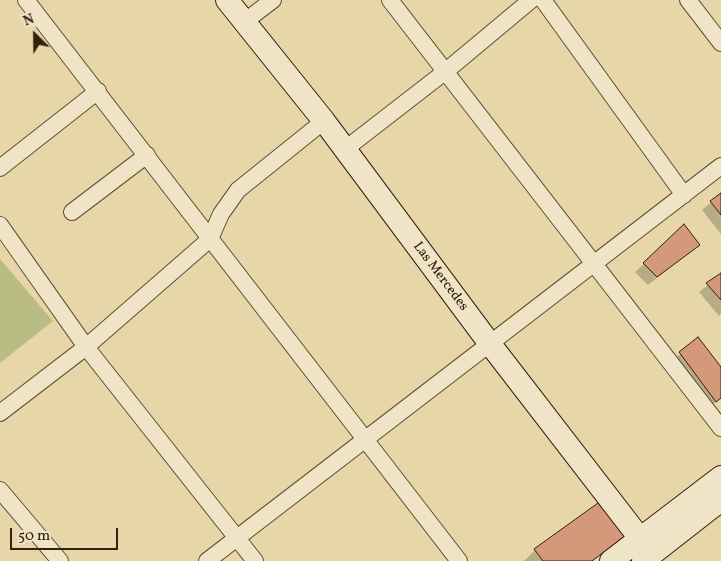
<!DOCTYPE html>
<html>
<head>
<meta charset="utf-8">
<style>
	body { margin:0 }
	#map { position:relative; width:721px; height:561px; overflow:hidden; background:#e7d6a7; font-family:Vollkorn,serif }
	canvas { display:block }
	.north { position:absolute; left:10px; top:10px; width:50px; height:50px; -webkit-text-stroke:4px #efe4c6; paint-order:stroke; rotate:337deg; font-size:14px; font-weight:700; line-height:20px; text-align:center; color:#34200f }
	.north::after { content:''; display:block; margin:auto; width:18px; height:22px; background:#34200f; clip-path:polygon(50% 0,100% 100%,50% 72%,0 100%) }
	.scale { position:absolute; left:10px; top:528px; width:108px; height:22px; box-sizing:border-box; border:2px solid #34200f; border-top:0; padding-left:6px; font-size:15px; line-height:18px; white-space:nowrap; color:#34200f; -webkit-text-stroke:4px #efe4c6; paint-order:stroke }
</style>
</head>
<body>
<div id="map">
<canvas width="721" height="561"></canvas>
<div class="north">N</div>
<div class="scale">50 m</div>
</div>
<script>
const ctx = document.querySelector('canvas').getContext('2d');
ctx.lineJoin = 'round';
function fillPath(path, color) { ctx.fillStyle = color; ctx.fill(path, 'evenodd'); }
const toPath = rows => new Path2D(rows.map(r => 'M' + r).join(''));
function trace(path, color, width, dash) { ctx.strokeStyle = color; ctx.lineWidth = width; ctx.lineCap = dash ? 'butt' : 'round'; ctx.setLineDash(dash || []); ctx.stroke(path); }
function drawText(font, color, halo, rows, align = 'center') {
  ctx.font = font + ' Vollkorn,serif'; ctx.lineWidth = 4; ctx.setLineDash([]); ctx.textBaseline = 'middle'; ctx.strokeStyle = halo; ctx.fillStyle = color; for (const [text, x, y, turn = 0] of rows) {
    ctx.save(); ctx.translate(x, y); ctx.rotate((+turn || 0) * Math.PI / 180); ctx.textAlign = isNaN(turn) ? turn : align; if (halo) ctx.strokeText(text, 0, 0); ctx.fillText(text, 0, 0); ctx.restore();
  }
}
fillPath(toPath([
	[0,259,53,321,0,363]
]), '#b9bd84');
fillPath(toPath([
	[721,194,721,234,702,210],
	[698,245,648,285,635,272,644,264],
	[721,275,721,313,719,316,699,292],
	[698,339,721,369,721,398,707,409,671,362],
	[625,535,593,561,524,561,535,550]
]), '#0003');
const building = toPath([
	[721,193,721,215,710,201,721,193],
	[684,224,700,245,657,277,643,263,684,224],
	[721,273,721,300,706,283,721,273],
	[698,337,721,367,721,398,716,402,679,352,698,337],
	[598,503,626,535,592,561,543,561,534,549,598,503]
]);
fillPath(building, '#d4997b');
trace(building, '#34200f', 1);
const street = toPath([
	[26,0,459,561],
	[390,0,721,428],
	[543,0,684,195],
	[688,0,721,43],
	[244,22,273,0],
	[344,150,446,71,531,0],
	[0,168,98,91],
	[72,212,147,155],
	[0,225,86,347,255,561],
	[0,413,86,347,210,239,221,214,238,190,324,121],
	[0,490,60,561],
	[207,561,721,166]
]);
const secondary = toPath([
	[227,0,324,121,490,344,652,554],
	[611,561,721,477],
	[643,561,721,500]
]);
trace(street, '#614e35', 18);
trace(secondary, '#34200f', 24);
trace(street, '#efe4c6', 16);
trace(secondary, '#efe4c6', 22);
drawText('14px', '#34200f', '#efe4c6', [
	["Las Mercedes",440,277,53]
]);
</script>
</body>
</html>
